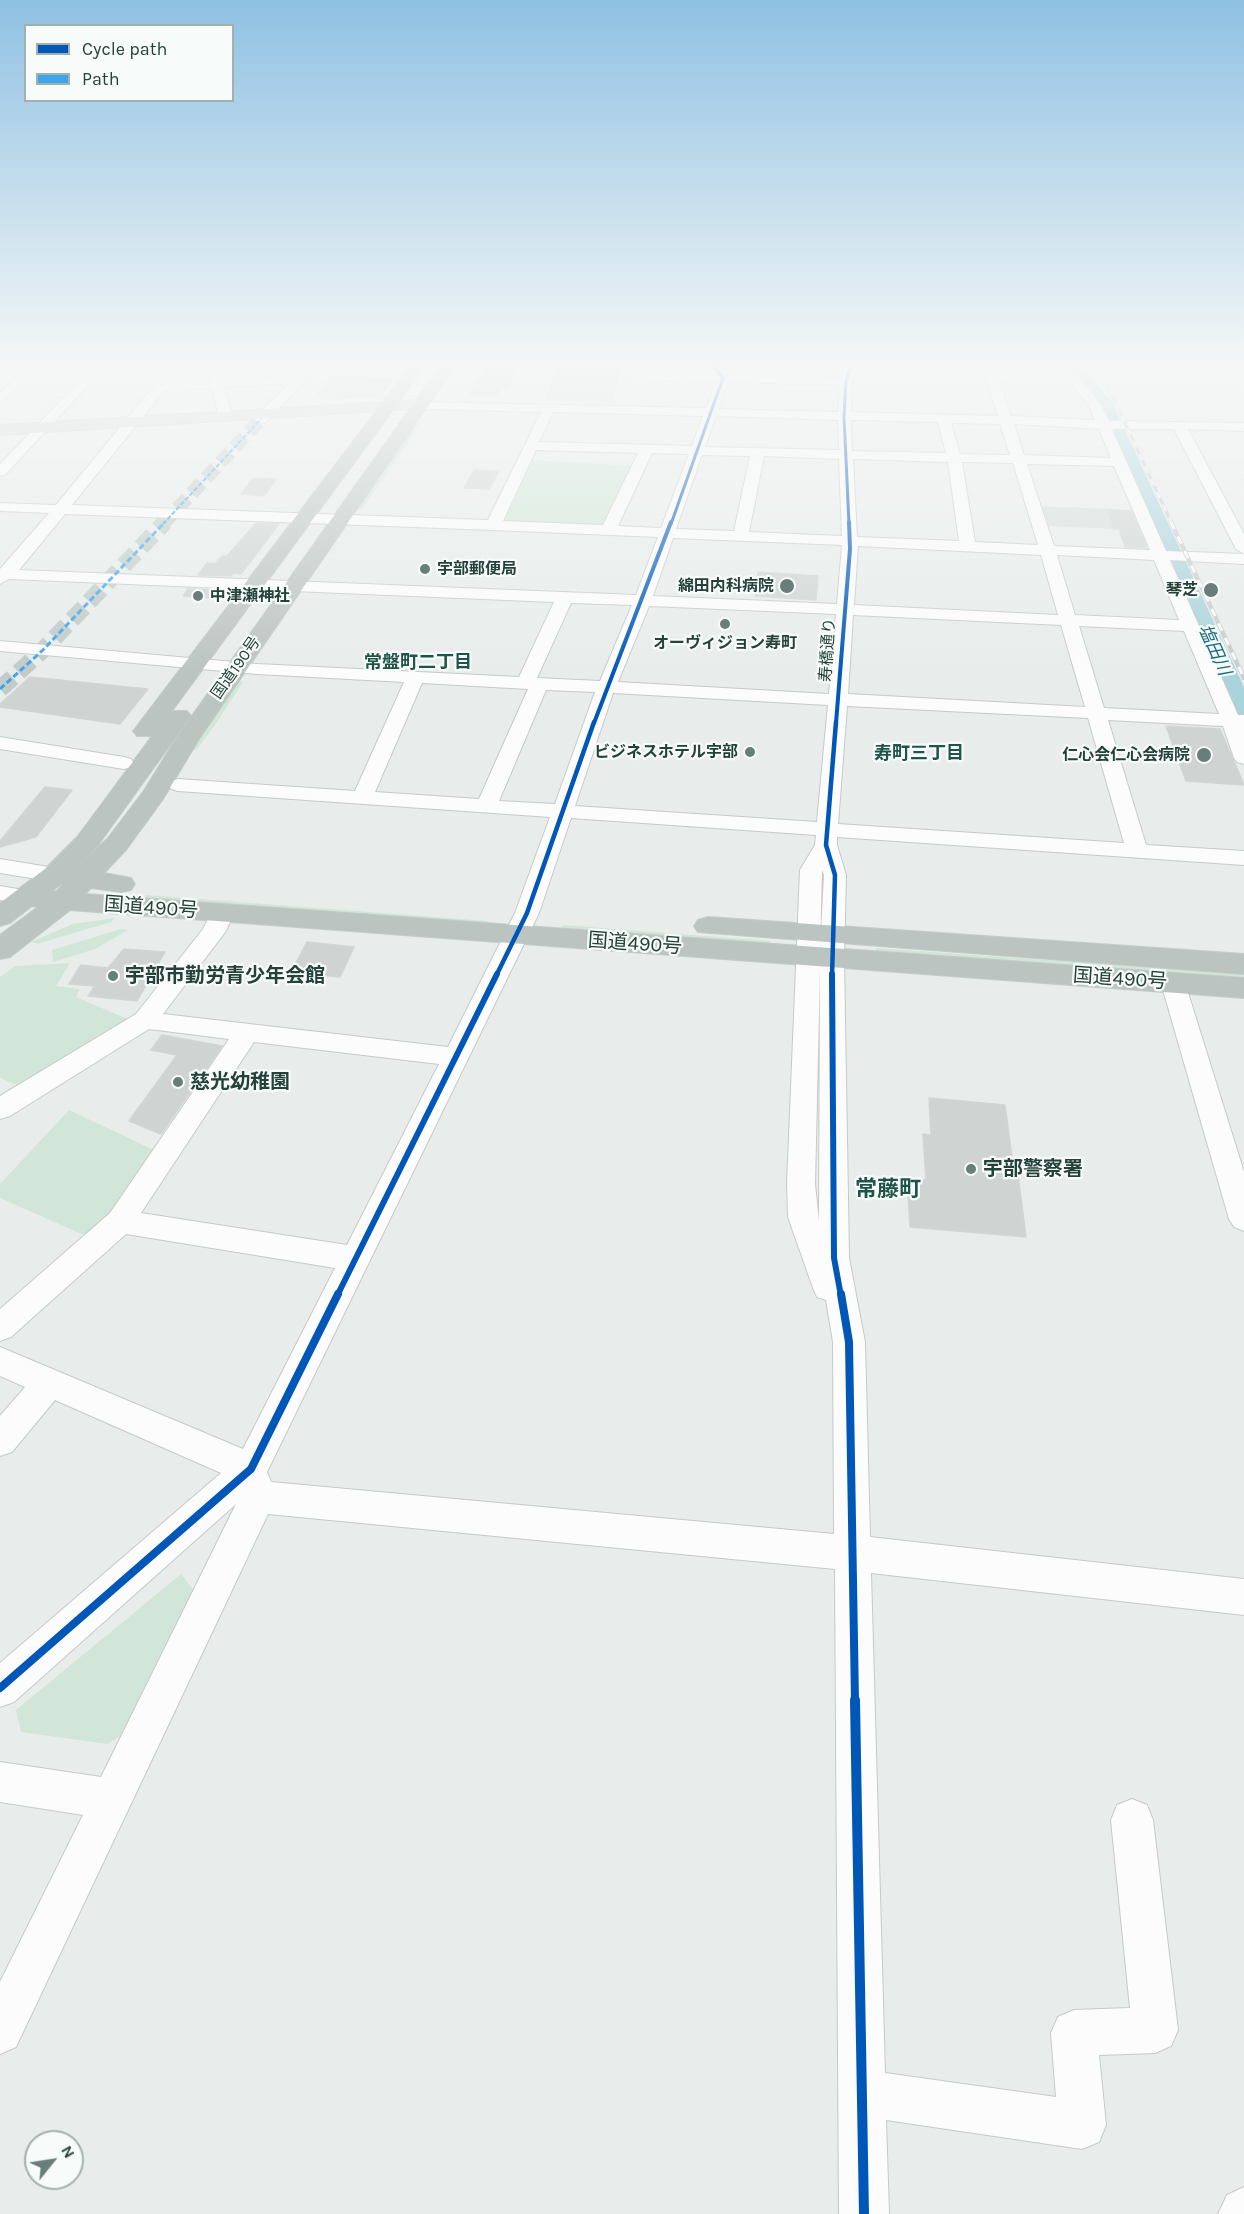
<!DOCTYPE html>
<html>
<head>
<meta charset="utf-8">
<style>
	body { margin:0 }
	#map { position:relative; width:1244px; height:2214px; overflow:hidden; background:#e8edeb; font-family:Karla,sans-serif }
	canvas { display:block }
	.legend { position:absolute; left:24px; top:24px; width:210px; height:78px; box-sizing:border-box; background:#f7fbf9; border:2px solid #a3b1ad; margin:0; padding:8px 10px; list-style:none; font-size:18px; color:#24423a }
	.legend li { display:flex; align-items:center; gap:12px; height:30px }
	.legend b { width:30px; border:2px solid #a3b1ad }
	.north { position:absolute; left:24px; top:2130px; width:60px; height:60px; box-sizing:border-box; background:#f7fbf9; border:2px solid #a3b1ad; border-radius:50%; rotate:60deg; font-size:16px; font-weight:700; line-height:24px; text-align:center; color:#24423a }
	.north::after { content:''; display:block; margin:auto; width:21px; height:27px; background:#697e78; clip-path:polygon(50% 0,100% 100%,50% 72%,0 100%) }
</style>
</head>
<body>
<div id="map">
<canvas width="1244" height="2214"></canvas>
<ul class="legend">
<li><b style="height:8px;background:#0057b8"></b>Cycle path</li>
<li><b style="height:8px;background:#3ea4ec"></b>Path</li>
</ul>
<div class="north">N</div>
</div>
<script>
const ctx = document.querySelector('canvas').getContext('2d');
ctx.lineJoin = 'round';
function fillPath(path, color) { ctx.fillStyle = color; ctx.fill(path, 'evenodd'); }
const toPath = rows => new Path2D(rows.map(r => 'M' + r).join(''));
function trace(path, color, width, dash) { ctx.strokeStyle = color; ctx.lineWidth = width; ctx.lineCap = dash ? 'butt' : 'round'; ctx.setLineDash(dash || []); ctx.stroke(path); }
function drawText(font, color, halo, rows, align = 'center') {
  ctx.font = font + ' Karla,"Noto Sans JP",sans-serif'; ctx.lineWidth = 4.5; ctx.setLineDash([]); ctx.textBaseline = 'middle'; ctx.strokeStyle = halo; ctx.fillStyle = color; for (const [text, x, y, turn = 0] of rows) {
    ctx.save(); ctx.translate(x, y); ctx.rotate((+turn || 0) * Math.PI / 180); ctx.textAlign = isNaN(turn) ? turn : align; if (halo) ctx.strokeText(text, 0, 0); ctx.fillText(text, 0, 0); ctx.restore();
  }
}
fillPath(toPath([
	[1038,506,1134,510,1143,530,1045,526]
]), '#d6dedb');
fillPath(toPath([
	[419,420,424,420,362,509,358,510,357,508],
	[533,460,634,466,603,526,507,522,505,520],
	[237,682,243,682,215,725,197,749,191,751],
	[146,895,488,921,486,926,143,900],
	[114,918,111,922,37,944,31,942,73,924],
	[564,925,770,941,770,945,560,929],
	[121,929,128,930,95,949,53,962,52,950],
	[876,948,1244,974,1244,979,876,954],
	[70,963,56,986,80,989,76,997,132,1021,19,1086,0,1078,0,977,15,966],
	[69,1110,154,1150,115,1209,86,1236,0,1198,0,1184],
	[181,1574,196,1593,124,1734,107,1744,21,1732,16,1710]
]), '#d1e6d8');
fillPath(toPath([
	[1056,365,1076,365,1088,374,1112,402,1244,687,1244,725,1234,723,1230,717,1094,404,1076,382,1056,365]
]), '#a9d4db');
const building = toPath([
	[489,365,518,365,507,389,501,388,496,396,469,395,489,365],
	[558,365,621,365,612,401,546,399,558,365],
	[333,376,393,379,381,396,376,396,335,399,338,395,317,394,333,376],
	[474,470,499,471,489,489,464,488,474,470],
	[253,478,276,479,264,496,241,494,253,478],
	[1107,510,1131,511,1147,548,1125,547,1119,529,1114,529,1107,510],
	[256,523,279,524,241,574,233,573,231,576,198,575,207,563,215,564,222,556,227,556,256,523],
	[758,572,818,576,816,600,755,596,758,572],
	[188,589,218,590,212,598,183,596,188,589],
	[30,677,148,689,120,724,0,707,0,704,30,677],
	[1166,726,1220,729,1244,785,1186,781,1166,726],
	[45,787,72,790,36,837,0,847,0,841,45,787],
	[307,942,354,947,340,977,291,972,307,942],
	[124,949,165,952,137,1001,88,996,95,986,69,984,81,965,108,968,124,949],
	[162,1035,222,1046,161,1134,129,1121,177,1055,151,1050,162,1035],
	[929,1098,1005,1105,1012,1158,1016,1159,1026,1237,910,1227,907,1178,926,1180,923,1134,931,1135,929,1098]
]);
fillPath(building, '#cfd4d2');
trace(building, '#d1d6d4', 1.5);
trace(toPath([
	[163,524,261,419]
]), '#c1cbc8', 14, [14, 7]);
trace(toPath([
	[0,689,43,650,165,522]
]), '#c1cbc8', 17, [17, 8]);
const minor = toPath([
	[33,365,107,365,5,475,0,476,0,464,91,369,37,372,0,402,0,392,22,373,0,375,0,367,33,365],
	[171,365,184,365,170,383,210,380,207,368,209,365,217,365,222,380,297,376,306,369,312,373,266,422,261,423,254,419,256,416,289,383,224,387,233,416,226,420,219,416,212,388,164,391,72,505,488,520,541,412,421,409,415,405,416,402,706,408,716,382,629,380,623,376,629,372,714,374,707,365,719,365,727,375,841,377,845,365,857,365,852,381,851,412,998,416,982,365,994,365,1011,416,1095,420,1089,406,1071,383,1046,365,1061,365,1079,377,1101,405,1109,421,1244,423,1244,431,1188,429,1244,534,1244,554,1236,549,1174,429,1112,429,1166,551,1244,554,1244,564,1170,560,1238,715,1244,715,1244,764,1237,762,1234,758,1223,726,1108,720,1146,845,1244,851,1244,865,837,837,837,845,846,875,844,958,849,1258,865,1342,870,1537,1244,1579,1244,1615,871,1573,885,2073,1056,2097,1051,2033,1058,2017,1074,2010,1130,2008,1111,1820,1117,1805,1132,1799,1147,1805,1153,1820,1178,2030,1171,2046,1155,2053,1099,2055,1106,2125,1099,2142,1082,2149,886,2120,889,2214,839,2214,835,1569,268,1514,16,2047,0,2054,0,1982,83,1815,0,1802,0,1762,101,1777,236,1504,14,1702,0,1707,0,1663,221,1473,55,1400,12,1452,0,1456,0,1416,25,1387,0,1376,0,1347,243,1449,335,1268,126,1234,11,1337,0,1341,0,1309,110,1213,229,1039,149,1029,10,1116,0,1119,0,1096,136,1014,203,929,214,908,222,906,230,908,234,913,226,931,163,1014,448,1047,515,913,550,817,178,791,171,789,168,785,171,781,178,779,355,791,404,682,257,674,0,651,0,641,257,664,519,677,554,602,9,579,0,584,0,569,49,513,0,511,0,503,56,505,171,365],
	[728,382,840,385,838,412,718,409,728,382],
	[553,412,703,416,692,446,539,442,553,412],
	[716,416,838,420,839,450,705,447,716,416],
	[851,420,938,422,946,453,852,451,851,420],
	[951,423,1000,424,1010,455,960,454,951,423],
	[1014,424,1099,429,1111,458,1024,455,1014,424],
	[536,450,638,453,603,525,503,521,536,450],
	[652,453,689,454,661,528,618,526,652,453],
	[702,455,750,456,734,531,676,529,702,455],
	[764,456,839,459,842,536,749,532,764,456],
	[853,459,948,462,959,541,857,537,853,459],
	[962,462,1013,463,1038,545,975,542,962,462],
	[1027,464,1114,466,1150,550,1054,546,1027,464],
	[65,514,493,530,658,537,636,595,19,570,65,514],
	[673,538,842,545,837,604,653,596,673,538],
	[858,546,1041,555,1058,615,854,605,858,546],
	[1057,555,1154,560,1179,620,1075,615,1057,555],
	[571,603,632,605,600,681,537,678,571,603],
	[649,606,836,614,829,694,618,682,649,606],
	[853,615,1061,625,1085,707,848,694,853,615],
	[1079,626,1184,631,1219,714,1104,708,1079,626],
	[422,683,528,689,479,799,375,792,422,683],
	[546,690,595,692,555,804,499,801,546,690],
	[613,693,828,705,817,822,575,806,613,693],
	[847,706,1088,718,1124,843,838,824,847,706],
	[571,818,816,835,815,845,800,870,787,1184,788,1217,813,1288,817,1297,826,1300,833,1342,834,1534,271,1482,267,1472,539,913,571,818],
	[822,870,824,875,820,951,822,870],
	[820,968,819,1221,815,1184,820,968],
	[254,1042,439,1064,347,1245,141,1213,254,1042],
	[0,737,124,757,131,759,134,763,131,767,124,769,0,749,0,737],
	[0,859,55,868,63,870,66,875,63,880,55,882,0,873,0,859],
	[0,886,35,892,38,897,35,902,27,904,0,900,0,886],
	[1173,975,1182,977,1185,983,1244,1172,1244,1231,1234,1227,1229,1219,1161,983,1164,977,1173,975],
	[1244,2187,1244,2214,1218,2214,1227,2195,1244,2187]
]);
const major = toPath([
	[421,400,427,402,429,405,427,408,0,435,0,425,421,400]
]);
const highway = toPath([
	[411,365,426,365,172,711,187,711,191,716,96,848,75,870,108,838,143,792,179,734,441,365,456,365,199,739,163,799,126,850,104,873,131,878,135,884,131,890,121,892,91,888,85,894,1244,978,1244,998,70,910,10,957,0,959,0,935,38,907,32,906,10,923,0,926,0,903,45,869,78,836,152,736,137,736,133,731,137,726,411,365],
	[61,884,63,884,57,891,52,891,61,884],
	[708,917,1244,954,1244,974,698,932,694,926,698,920,708,917]
]);
trace(minor, '#c5cac8', 2);
trace(major, '#c3ccc9', 2);
trace(highway, '#c3ccc9', 2);
fillPath(minor, '#fcfcfc');
fillPath(major, '#cfd7d5');
fillPath(highway, '#bcc4c2');
const railFar1 = toPath([
	[1098,365,1172,524]
]);
const rail = toPath([
	[1171,522,1244,678]
]);
trace(railFar1, '#c9cdcc', 3);
trace(rail, '#c9cdcc', 4.5);
trace(railFar1, '#f7fbf9', 2, [7]);
trace(rail, '#f7fbf9', 3, [8]);
trace(toPath([
	[163,524,261,419]
]), '#3ea4ec', 2, [4.5, 2]);
trace(toPath([
	[0,689,43,650,165,522]
]), '#3ea4ec', 3, [6, 3]);
trace(toPath([
	[671,524,723,378,713,365],
	[849,524,844,416,846,381,851,365]
]), '#0057b8', 3);
trace(toPath([
	[594,723,671,522],
	[836,723,850,549,849,522]
]), '#0057b8', 4);
trace(toPath([
	[496,976,527,913,594,722],
	[832,976,835,875,826,845,836,722]
]), '#0057b8', 4.5);
trace(toPath([
	[832,974,834,1258,841,1296],
	[337,1296,497,974]
]), '#0057b8', 6);
trace(toPath([
	[841,1294,849,1342,855,1701],
	[0,1688,251,1469,338,1294]
]), '#0057b8', 8);
trace(toPath([
	[855,1700,864,2214]
]), '#0057b8', 10);
const sky = ctx.createLinearGradient(0, 0, 0, 675);
sky.addColorStop(0, '#8fc1e3');
sky.addColorStop(0.54, '#f5f7f6');
sky.addColorStop(1, '#f5f7f600');
ctx.fillStyle = sky;
ctx.fillRect(0, 0, 1244, 675);
for (const [x, y, r, color] of [
	[425,569,6,"#697e78"],
	[787,586,8,"#697e78"],
	[1211,590,8,"#697e78"],
	[198,596,6,"#697e78"],
	[725,624,6,"#697e78"],
	[750,752,6,"#697e78"],
	[1204,755,8,"#697e78"],
	[113,976,6,"#697e78"],
	[178,1082,6,"#697e78"],
	[971,1169,6,"#697e78"]
]) { const dot = new Path2D(); dot.arc(x, y, r, 0, 2 * Math.PI); ctx.fillStyle = color; ctx.fill(dot); trace(dot, '#f7fbf9', 2); }
drawText('bold 16px', '#24423a', '#f7fbf9', [
	["宇部郵便局",437,569,"left"],
	["綿田内科病院",774,586],
	["琴芝",1198,590],
	["中津瀬神社",210,596,"left"],
	["オーヴィジョン寿町",725,643,"center"],
	["ビジネスホテル宇部",738,752],
	["仁心会仁心会病院",1190,755]
], 'right');
drawText('16px', '#24423a', '#f7fbf9', [
	["寿橋通り",828,650,-86],
	["国道190号",236,668,-55]
]);
drawText('italic 18px', '#1c6f80', '#f7fbf9', [
	["塩田川",1214,650,66]
]);
drawText('bold 18px', '#1f5548', '#f7fbf9', [
	["常盤町二丁目",418,663],
	["寿町三丁目",919,754]
]);
drawText('20px', '#24423a', '#f7fbf9', [
	["国道490号",151,908,4],
	["国道490号",635,944,4],
	["国道490号",1120,979,4]
]);
drawText('bold 20px', '#24423a', '#f7fbf9', [
	["宇部市勤労青少年会館",125,976],
	["慈光幼稚園",190,1082],
	["宇部警察署",983,1169]
], 'left');
drawText('bold 22px', '#1f5548', '#f7fbf9', [
	["常藤町",888,1190]
]);
</script>
</body>
</html>
